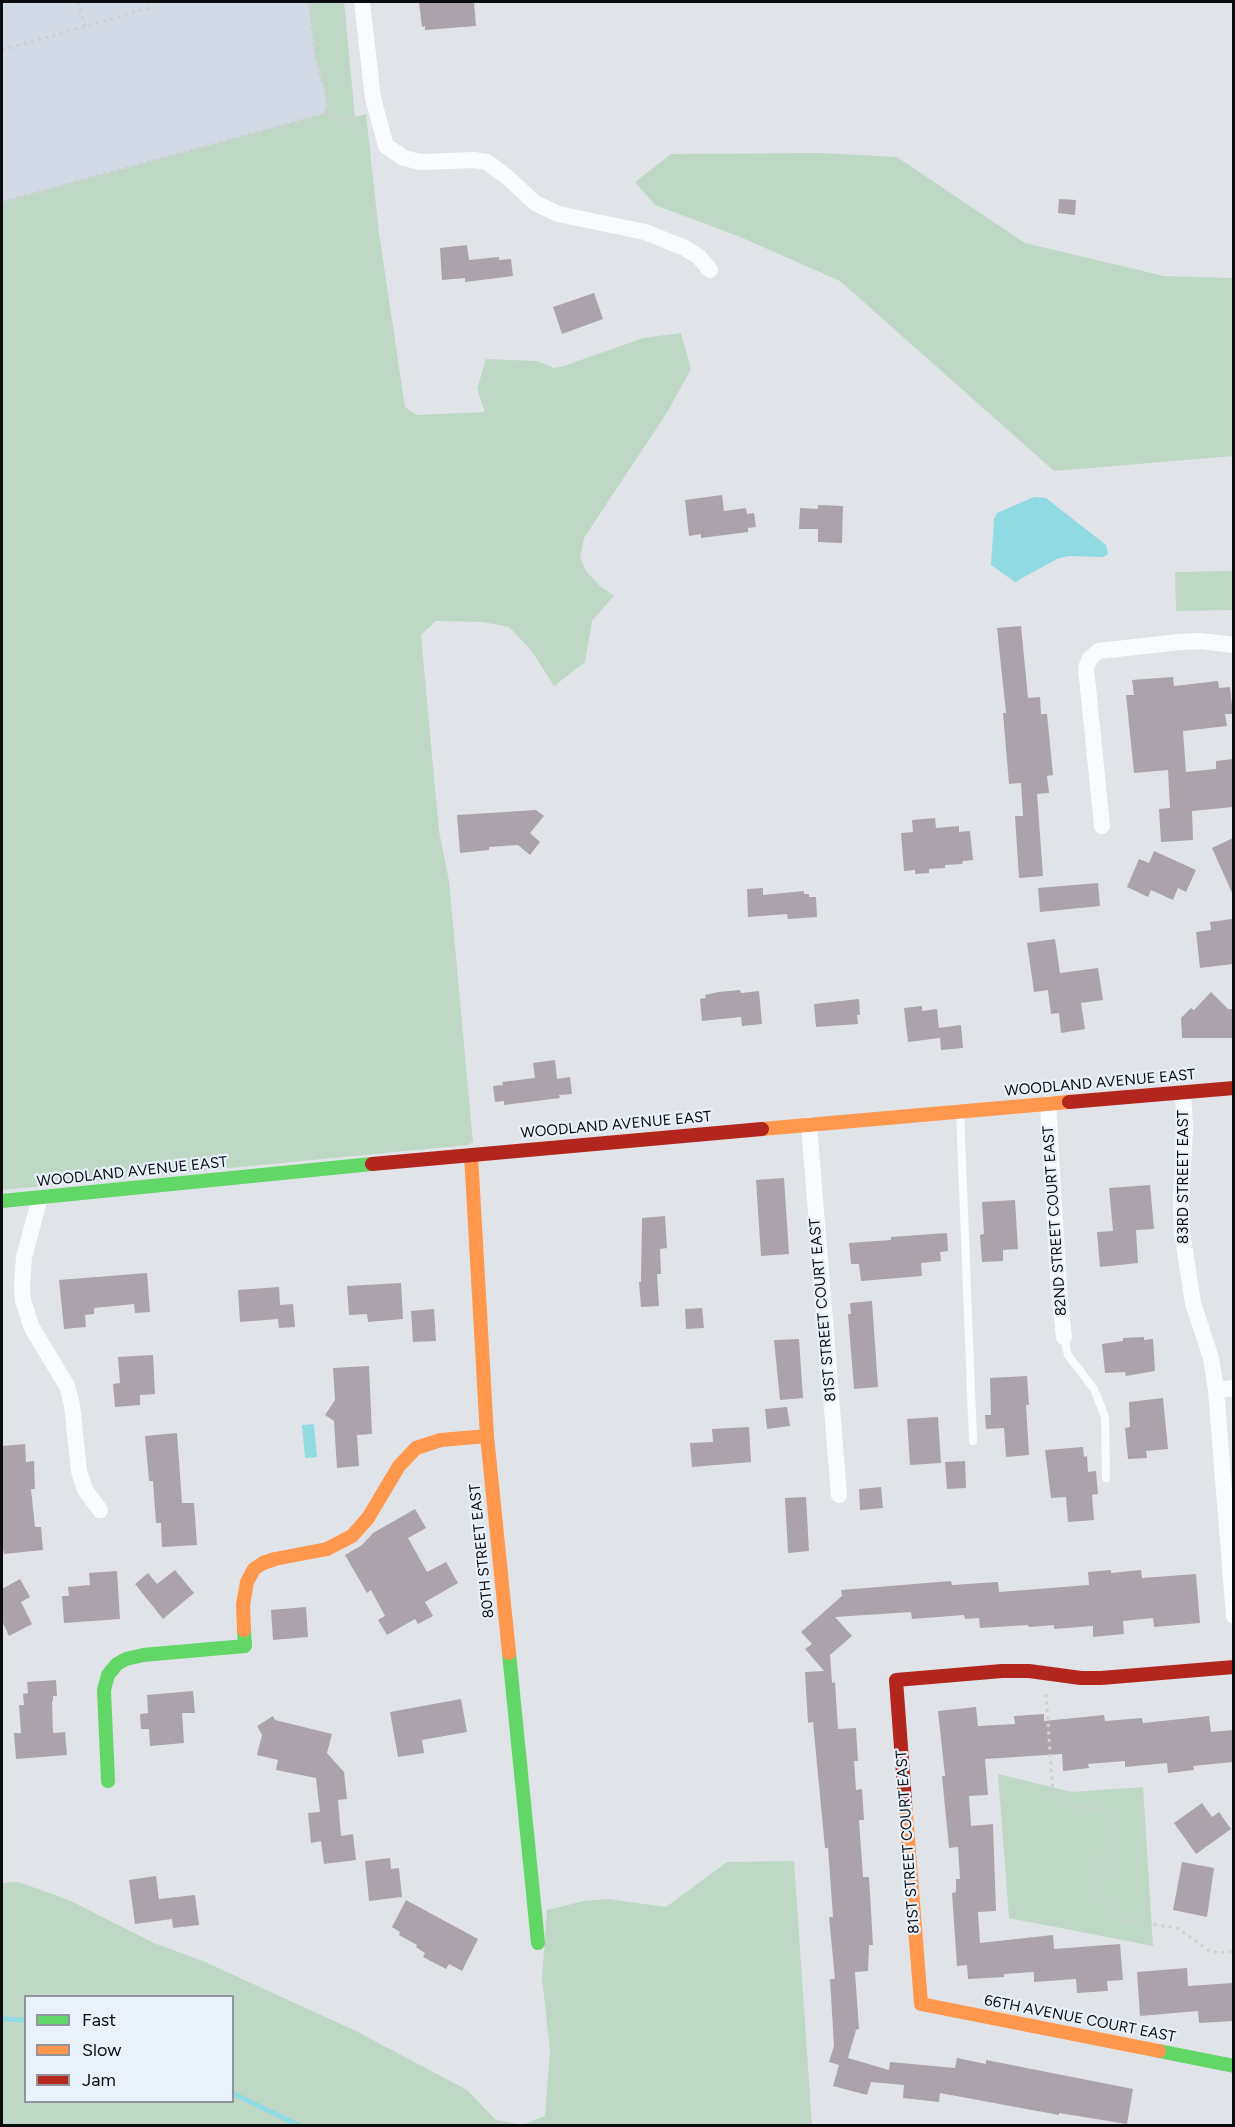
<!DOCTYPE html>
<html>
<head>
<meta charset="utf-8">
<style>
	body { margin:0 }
	#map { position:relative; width:1235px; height:2127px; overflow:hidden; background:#e0e4e9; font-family:Figtree,sans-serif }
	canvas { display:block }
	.frame { position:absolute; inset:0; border:3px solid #0a0c0f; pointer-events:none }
	.legend { position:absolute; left:24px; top:1995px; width:210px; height:108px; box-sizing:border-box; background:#e9f1fb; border:2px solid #90959d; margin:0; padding:8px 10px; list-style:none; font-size:18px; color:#0a0c0f }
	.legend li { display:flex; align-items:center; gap:12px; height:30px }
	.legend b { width:30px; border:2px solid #90959d }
</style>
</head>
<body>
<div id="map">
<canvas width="1235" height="2127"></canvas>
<div class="frame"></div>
<ul class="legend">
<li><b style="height:8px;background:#63d668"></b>Fast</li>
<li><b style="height:8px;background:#ff974d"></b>Slow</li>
<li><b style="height:8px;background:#b3261e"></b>Jam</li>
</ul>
</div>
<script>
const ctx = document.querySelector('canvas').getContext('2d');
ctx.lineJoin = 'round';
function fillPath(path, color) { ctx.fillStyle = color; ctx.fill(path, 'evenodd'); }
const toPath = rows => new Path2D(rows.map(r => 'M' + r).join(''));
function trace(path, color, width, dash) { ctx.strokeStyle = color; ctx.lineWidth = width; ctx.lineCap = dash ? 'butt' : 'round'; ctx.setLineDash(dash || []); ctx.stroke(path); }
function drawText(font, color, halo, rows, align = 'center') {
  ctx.font = font + ' Figtree,sans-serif'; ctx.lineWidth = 4.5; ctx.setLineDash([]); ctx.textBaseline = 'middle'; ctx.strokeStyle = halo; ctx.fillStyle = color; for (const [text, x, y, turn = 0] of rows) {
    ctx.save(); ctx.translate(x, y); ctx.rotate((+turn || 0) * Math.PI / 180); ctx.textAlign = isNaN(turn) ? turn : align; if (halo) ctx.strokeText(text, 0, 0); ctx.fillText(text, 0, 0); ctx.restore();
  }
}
fillPath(toPath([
	[2,2,336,2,347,128,2,210]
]), '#d2dae5');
fillPath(toPath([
	[309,2,344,2,355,117,366,114,379,233,405,407,417,415,485,412,477,389,486,359,537,361,554,368,564,366,643,338,681,333,691,369,668,411,584,538,580,558,586,571,600,586,614,596,592,621,585,662,554,686,531,650,509,627,482,622,436,621,421,635,439,831,449,881,473,1142,468,1145,2,1190,2,202,324,114,327,105,326,95,315,55],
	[820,153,897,157,1025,243,1164,276,1233,278,1233,456,1054,471,840,281,738,236,655,205,635,182,671,154],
	[1233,571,1233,610,1176,611,1175,572],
	[998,1774,1072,1792,1143,1787,1153,1946,1009,1918],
	[794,1861,812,2125,2,2126,2,1883,18,1882,69,1900,154,1943,203,1961,356,2031,467,2090,496,2120,522,2125,545,2116,550,2051,542,1978,547,1910,584,1901,608,1899,666,1907,727,1862],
	[26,1996,232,1996,232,2102,26,2102]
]), '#bfd8c5');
fillPath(toPath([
	[1034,497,1046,498,1106,545,1108,554,1103,557,1069,556,1057,559,1015,582,991,565,994,519,997,513],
	[314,1424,317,1457,305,1458,302,1425]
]), '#90dae2');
trace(toPath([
	[2,2019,26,2020],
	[232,2093,300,2126]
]), '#90dae2', 5);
fillPath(toPath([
	[419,2,474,2,476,26,425,30,425,26,422,27],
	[1059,199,1076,200,1075,215,1058,213],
	[467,245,469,260,499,257,499,260,511,259,513,276,465,282,465,278,442,280,440,248],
	[594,293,603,319,562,334,553,307],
	[722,495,724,511,746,508,747,514,754,513,756,527,748,528,748,532,701,538,701,534,689,536,685,500],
	[818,505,843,506,842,543,818,542,818,529,799,529,800,508,818,509],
	[1021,626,1028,698,1040,697,1041,714,1047,714,1053,775,1047,776,1049,793,1037,794,1043,876,1019,878,1015,816,1023,816,1021,783,1009,784,1003,713,1006,713,997,628],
	[1173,677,1174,686,1218,681,1219,688,1230,687,1233,714,1225,714,1227,726,1183,731,1186,772,1216,769,1216,761,1233,759,1233,807,1192,811,1193,840,1161,842,1159,809,1170,808,1168,770,1134,773,1126,695,1134,695,1132,680],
	[536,810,544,816,530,833,540,842,530,855,518,845,489,847,489,850,460,853,457,815],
	[935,818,936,828,959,826,959,832,970,831,973,860,963,861,962,864,945,865,945,868,929,869,929,873,915,874,915,870,904,871,901,833,913,832,912,820],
	[1233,838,1233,895,1212,848],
	[1154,851,1196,870,1186,892,1178,888,1173,900,1151,890,1148,897,1127,887,1139,859,1149,863],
	[1098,883,1100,906,1040,912,1038,888],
	[763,888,763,895,804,891,804,894,809,894,809,897,816,897,817,917,788,919,787,914,748,917,747,889],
	[1232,919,1233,964,1200,968,1196,932,1211,930,1210,922],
	[1055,939,1060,973,1098,968,1103,1000,1081,1003,1085,1029,1061,1033,1059,1013,1051,1014,1048,990,1034,992,1027,943],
	[740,990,741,993,759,991,762,1024,742,1026,741,1017,702,1021,700,999,706,998,705,995,718,992],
	[1211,992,1228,1009,1233,1009,1233,1038,1182,1038,1181,1018,1191,1008,1194,1010],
	[859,999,860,1015,857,1015,858,1024,816,1027,814,1004],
	[922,1006,922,1011,937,1009,939,1028,961,1025,963,1048,941,1050,940,1038,908,1042,904,1008],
	[555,1060,557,1079,570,1077,572,1094,559,1095,560,1098,504,1105,504,1101,495,1102,493,1086,503,1085,502,1082,535,1078,533,1063],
	[784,1178,789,1254,761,1256,756,1180],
	[1150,1185,1154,1229,1136,1230,1138,1263,1100,1267,1097,1232,1113,1231,1109,1188],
	[1015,1200,1018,1249,1003,1250,1003,1261,982,1262,980,1235,984,1234,982,1202],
	[665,1216,667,1248,660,1249,661,1274,657,1274,659,1306,641,1307,639,1282,641,1282,642,1218],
	[947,1233,948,1251,940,1252,941,1261,921,1263,922,1276,861,1281,859,1264,851,1264,849,1243,891,1240,891,1237],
	[147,1273,150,1312,135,1313,134,1304,94,1308,94,1314,85,1315,86,1327,64,1329,59,1280],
	[401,1283,403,1319,368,1322,367,1314,349,1315,347,1286],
	[279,1287,280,1305,293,1304,295,1327,279,1328,278,1319,240,1322,238,1290],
	[872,1301,878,1387,854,1389,848,1314,851,1314,850,1303],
	[702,1308,704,1328,686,1329,685,1309],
	[434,1309,436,1341,413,1342,411,1311],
	[1144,1337,1144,1340,1153,1339,1155,1371,1126,1376,1125,1372,1105,1373,1102,1344,1123,1341,1123,1338],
	[799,1339,803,1398,780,1400,774,1340],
	[153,1355,155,1394,140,1395,140,1405,115,1407,113,1384,120,1383,118,1357],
	[369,1366,372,1434,357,1435,359,1466,337,1468,334,1421,325,1415,335,1400,333,1368],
	[1027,1376,1029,1405,1026,1405,1029,1455,1006,1457,1004,1428,986,1429,985,1415,991,1415,990,1378],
	[1163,1398,1168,1449,1146,1451,1147,1458,1128,1459,1125,1428,1130,1427,1129,1402],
	[787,1407,790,1426,767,1429,765,1409],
	[938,1417,941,1463,910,1465,907,1419],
	[749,1427,751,1462,692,1467,690,1443,713,1442,712,1429],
	[177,1433,182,1503,194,1503,197,1545,162,1547,161,1523,156,1523,153,1481,149,1481,145,1436],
	[25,1444,26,1462,34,1461,35,1489,31,1489,35,1527,41,1527,43,1550,4,1554,2,1544,2,1446],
	[1083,1447,1084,1457,1087,1456,1088,1472,1096,1471,1098,1494,1092,1495,1094,1520,1068,1522,1066,1497,1051,1498,1045,1450],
	[965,1461,966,1488,947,1489,945,1462],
	[881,1487,883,1508,860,1510,859,1489],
	[806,1497,809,1551,788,1553,785,1498],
	[415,1509,426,1528,408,1538,427,1572,446,1562,458,1583,425,1602,433,1616,418,1624,415,1619,387,1635,378,1620,385,1616,371,1590,367,1593,345,1555,362,1545,373,1533],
	[175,1570,194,1593,163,1619,135,1584,148,1573,157,1584],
	[1111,1570,1111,1573,1141,1570,1142,1578,1196,1574,1200,1623,1154,1627,1153,1618,1123,1621,1124,1634,1093,1637,1093,1626,1054,1629,1054,1625,1029,1627,1028,1625,980,1628,979,1618,965,1619,964,1615,912,1619,911,1612,835,1617,852,1636,830,1655,832,1683,835,1682,838,1729,856,1728,858,1761,854,1761,856,1790,862,1789,864,1820,859,1820,863,1877,869,1877,873,1945,869,1945,868,1971,855,1972,859,2029,856,2030,848,2058,889,2070,890,2062,955,2068,957,2058,986,2064,986,2060,1133,2089,1127,2124,1059,2113,1059,2115,940,2093,939,2102,903,2098,904,2085,871,2082,867,2095,833,2086,839,2065,829,2062,834,2046,830,1979,835,1979,829,1917,833,1917,828,1848,825,1848,813,1722,808,1723,805,1672,824,1671,805,1649,812,1644,801,1632,842,1596,841,1590,951,1581,952,1585,998,1582,999,1592,1089,1585,1088,1572],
	[117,1571,120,1619,64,1623,62,1596,69,1596,68,1587,90,1585,89,1573],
	[20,1579,30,1597,21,1602,32,1624,9,1636,2,1621,2,1589],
	[306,1607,308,1637,273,1640,271,1610],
	[56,1680,57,1696,53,1696,53,1701,52,1701,53,1733,65,1732,67,1755,16,1759,14,1733,21,1733,19,1705,24,1705,23,1694,28,1693,27,1682],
	[193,1691,195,1713,182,1713,184,1743,150,1746,149,1729,141,1729,140,1714,148,1713,147,1695],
	[461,1699,467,1732,422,1740,424,1753,398,1757,390,1712],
	[976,1707,978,1726,1015,1724,1014,1716,1044,1714,1044,1721,1104,1715,1105,1721,1142,1718,1143,1723,1209,1716,1211,1732,1233,1730,1233,1762,1193,1766,1194,1770,1168,1773,1167,1763,1125,1767,1125,1761,1088,1764,1089,1768,1063,1771,1062,1754,985,1759,988,1795,969,1796,971,1826,993,1824,996,1911,978,1912,980,1943,1053,1935,1054,1949,1120,1944,1123,1980,1107,1981,1108,1991,1077,1993,1076,1979,1034,1982,1034,1972,1004,1974,1004,1977,968,1979,967,1965,957,1966,952,1893,956,1892,956,1879,960,1879,958,1847,949,1848,942,1776,945,1776,938,1711],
	[273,1716,275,1720,332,1734,327,1753,344,1772,347,1799,338,1800,341,1836,353,1834,356,1860,324,1864,321,1841,311,1843,308,1813,320,1812,316,1778,276,1770,278,1760,257,1755,262,1735,257,1726],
	[1202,1803,1212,1817,1219,1812,1231,1829,1196,1854,1174,1823],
	[390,1858,391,1869,399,1868,402,1897,369,1901,365,1861],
	[1182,1862,1214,1868,1207,1917,1173,1910],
	[156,1876,159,1899,195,1895,199,1925,173,1928,172,1919,135,1924,129,1880],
	[406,1900,478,1939,462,1971,449,1964,446,1969,423,1957,425,1953,416,1947,417,1945,399,1935,400,1932,392,1927],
	[1187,1968,1188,1986,1233,1983,1233,2021,1199,2023,1198,2011,1140,2016,1137,1972]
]), '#aca2ab');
trace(toPath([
	[78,2,85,26],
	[2,50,149,8],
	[324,114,349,120,360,116],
	[2,202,324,114,327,105,326,95,315,55,309,2],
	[1046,1694,1053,1794,1059,1799,1068,1803,1105,1811,1109,1814,1110,1821,1101,1888,1103,1902,1114,1914,1126,1920,1177,1928,1208,1950,1219,1953,1234,1951]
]), '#cecfd0', 3, [3, 4.5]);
trace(toPath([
	[960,1112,973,1441],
	[1064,1337,1068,1355,1094,1389,1105,1417,1106,1478]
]), '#fafbfc', 8);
trace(toPath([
	[362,2,373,98,386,146,404,158,420,162,474,160,487,162,507,177,535,203,558,214,645,232,685,248,699,257,710,270],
	[1102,826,1086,668,1090,658,1099,651,1179,642,1200,641,1234,645],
	[1183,1093,1185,1128,1181,1200,1182,1232,1193,1303,1211,1358,1216,1390,1234,1616],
	[1048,1104,1059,1290,1064,1337],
	[809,1125,839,1495],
	[40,1198,24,1257,22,1286,23,1301,32,1328,67,1386,72,1405,79,1471,85,1490,100,1510],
	[1216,1390,1234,1388]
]), '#fafbfc', 16);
trace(toPath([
	[2,1201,372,1164],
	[509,1653,538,1943],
	[108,1781,104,1690,108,1675,117,1664,126,1659,143,1655,245,1646,244,1630],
	[1159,2051,1234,2066]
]), '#63d668', 14);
trace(toPath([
	[762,1129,1069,1102],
	[471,1155,487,1436,509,1653],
	[244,1630,243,1605,247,1582,254,1569,263,1563,275,1559,327,1549,352,1536,368,1518,399,1466,416,1448,441,1440,487,1436],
	[905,1801,921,2004,1159,2051]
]), '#ff974d', 14);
trace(toPath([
	[1069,1102,1234,1088],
	[372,1164,762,1129],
	[905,1801,896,1680,1002,1671,1029,1671,1081,1678,1101,1678,1234,1667]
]), '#b3261e', 14);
drawText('15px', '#0a0c0f', '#e9f1fb', [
	["WOODLAND AVENUE EAST",1100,1083,-5],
	["WOODLAND AVENUE EAST",616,1125,-5],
	["WOODLAND AVENUE EAST",132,1172,-6],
	["83RD STREET EAST",1184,1177,-90],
	["82ND STREET COURT EAST",1055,1221,-94],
	["81ST STREET COURT EAST",823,1310,-95],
	["80TH STREET EAST",482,1551,-96],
	["81ST STREET COURT EAST",908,1842,-94],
	["66TH AVENUE COURT EAST",1080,2019,11]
]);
</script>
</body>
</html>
